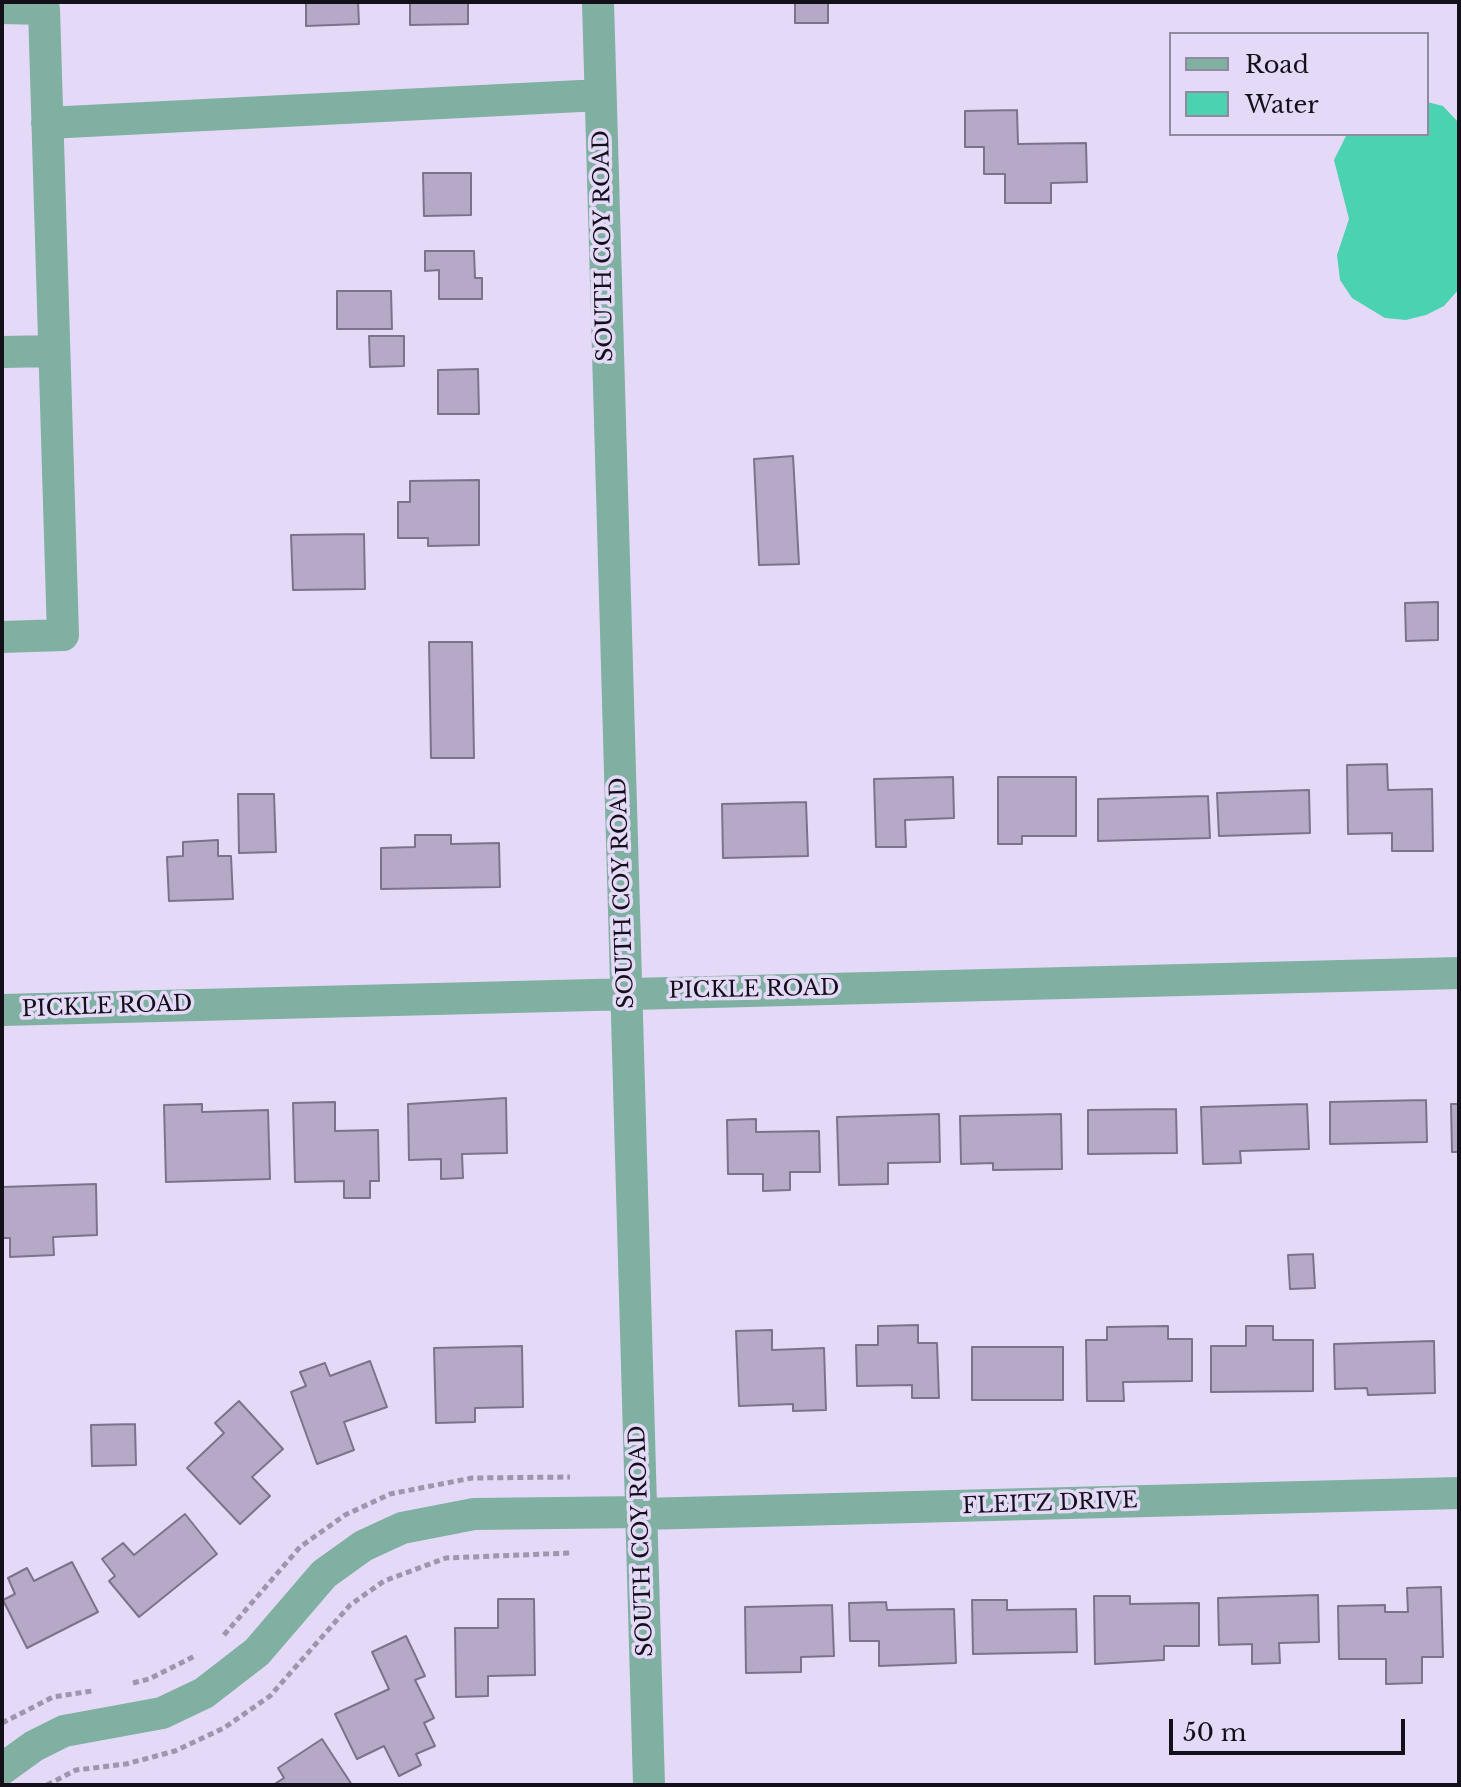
<!DOCTYPE html>
<html>
<head>
<meta charset="utf-8">
<style>
	body { margin:0 }
	#map { position:relative; width:1461px; height:1787px; overflow:hidden; background:#e5d9f8; font-family:"Libre Baskerville",serif }
	canvas { display:block }
	.frame { position:absolute; inset:0; border:4px solid #14101a; pointer-events:none }
	.legend { position:absolute; left:1169px; top:32px; width:260px; height:104px; box-sizing:border-box; background:#e5d9f8; border:2px solid #91899f; margin:0; padding:10px 14px; list-style:none; font-size:24px; color:#14101a }
	.legend li { display:flex; align-items:center; gap:16px; height:40px }
	.legend b { width:40px; border:2px solid #91899f }
	.scale { position:absolute; left:1169px; top:1719px; width:236px; height:36px; box-sizing:border-box; border:4px solid #14101a; border-top:0; padding-left:10px; font-size:24px; line-height:28px; white-space:nowrap; color:#14101a; -webkit-text-stroke:6px #e5d9f8; paint-order:stroke }
</style>
</head>
<body>
<div id="map">
<canvas width="1461" height="1787"></canvas>
<div class="frame"></div>
<ul class="legend">
<li><b style="height:10px;background:#7fb0a1"></b>Road</li>
<li><b style="height:22px;background:#4bd2b1"></b>Water</li>
</ul>
<div class="scale">50 m</div>
</div>
<script>
const ctx = document.querySelector('canvas').getContext('2d');
ctx.lineJoin = 'round';
function fillPath(path, color) { ctx.fillStyle = color; ctx.fill(path, 'evenodd'); }
const toPath = rows => new Path2D(rows.map(r => 'M' + r).join(''));
function trace(path, color, width, dash) { ctx.strokeStyle = color; ctx.lineWidth = width; ctx.lineCap = dash ? 'butt' : 'round'; ctx.setLineDash(dash || []); ctx.stroke(path); }
function drawText(font, color, halo, rows, align = 'center') {
  ctx.font = font + ' "Libre Baskerville",serif'; ctx.lineWidth = 7; ctx.setLineDash([]); ctx.textBaseline = 'middle'; ctx.strokeStyle = halo; ctx.fillStyle = color; for (const [text, x, y, turn = 0] of rows) {
    ctx.save(); ctx.translate(x, y); ctx.rotate((+turn || 0) * Math.PI / 180); ctx.textAlign = isNaN(turn) ? turn : align; if (halo) ctx.strokeText(text, 0, 0); ctx.fillText(text, 0, 0); ctx.restore();
  }
}
fillPath(toPath([
	[1427,102,1443,106,1459,123,1459,289,1444,306,1426,315,1406,320,1385,318,1352,298,1340,280,1337,255,1349,219,1334,160,1347,134,1427,134]
]), '#4bd2b1');
const building = toPath([
	[306,2,358,2,359,24,306,26,306,2],
	[410,2,468,2,468,24,410,25,410,2],
	[795,2,828,2,828,23,795,23,795,2],
	[1017,110,1018,144,1086,143,1087,182,1051,183,1051,203,1005,203,1005,174,984,174,984,147,965,147,965,111,1017,110],
	[423,173,471,173,471,215,424,216,423,173],
	[425,251,474,251,475,278,482,278,482,299,439,299,439,270,425,271,425,251],
	[337,291,391,291,392,329,337,329,337,291],
	[369,336,404,336,404,366,370,367,369,336],
	[478,369,479,414,438,414,438,370,478,369],
	[793,456,799,564,759,565,754,459,793,456],
	[479,480,479,545,428,546,428,538,398,538,398,502,410,502,410,481,479,480],
	[364,534,365,589,293,590,291,535,364,534],
	[1438,602,1438,640,1406,641,1405,603,1438,602],
	[429,642,472,642,474,758,431,758,429,642],
	[1387,764,1388,790,1432,789,1433,851,1392,851,1392,833,1348,834,1347,765,1387,764],
	[953,777,954,818,905,820,906,847,876,847,874,779,953,777],
	[998,777,1076,777,1076,836,1022,836,1022,844,998,844,998,777],
	[1309,790,1310,833,1219,836,1217,793,1309,790],
	[238,794,274,794,276,852,239,853,238,794],
	[1208,796,1210,838,1098,841,1098,799,1208,796],
	[806,802,808,856,723,858,722,804,806,802],
	[415,835,451,835,451,844,499,843,500,887,381,889,381,848,415,847,415,835],
	[218,840,218,856,231,856,233,899,169,901,167,857,183,856,183,842,218,840],
	[506,1098,507,1153,462,1154,463,1178,441,1179,441,1159,409,1160,408,1104,506,1098],
	[1426,1100,1427,1142,1330,1144,1330,1102,1426,1100],
	[335,1102,335,1131,378,1130,379,1181,370,1181,370,1198,344,1198,344,1181,295,1182,293,1103,335,1102],
	[202,1104,202,1112,268,1110,270,1179,166,1182,164,1105,202,1104],
	[1307,1104,1309,1149,1240,1151,1241,1163,1203,1164,1201,1107,1307,1104],
	[1451,1104,1459,1104,1459,1152,1452,1152,1451,1104],
	[1176,1109,1177,1153,1088,1154,1088,1110,1176,1109],
	[939,1114,940,1162,888,1163,888,1184,839,1185,837,1117,939,1114],
	[1061,1114,1062,1169,993,1170,993,1163,961,1164,960,1116,1061,1114],
	[756,1119,756,1132,819,1131,820,1172,790,1172,790,1190,763,1191,763,1174,728,1174,727,1120,756,1119],
	[96,1184,97,1235,53,1237,54,1255,10,1257,10,1238,2,1238,2,1187,96,1184],
	[1313,1254,1315,1288,1290,1289,1288,1255,1313,1254],
	[918,1325,918,1343,937,1343,939,1398,912,1398,912,1385,857,1386,856,1345,878,1345,878,1326,918,1325],
	[1168,1326,1168,1339,1192,1339,1192,1381,1123,1382,1124,1401,1087,1401,1086,1340,1107,1340,1107,1327,1168,1326],
	[1246,1326,1273,1326,1273,1340,1313,1340,1313,1391,1211,1392,1211,1346,1246,1346,1246,1326],
	[772,1330,772,1350,824,1348,826,1410,793,1411,793,1404,739,1406,736,1331,772,1330],
	[1434,1341,1435,1393,1368,1395,1367,1388,1335,1389,1334,1344,1434,1341],
	[522,1346,523,1407,475,1408,475,1422,436,1423,434,1348,522,1346],
	[972,1347,1063,1347,1063,1400,972,1400,972,1347],
	[370,1361,387,1407,344,1422,354,1450,317,1464,291,1392,306,1386,300,1372,325,1363,330,1376,370,1361],
	[239,1401,283,1449,252,1477,270,1496,240,1524,187,1468,224,1433,215,1423,239,1401],
	[135,1424,136,1465,92,1466,91,1425,135,1424],
	[185,1514,217,1554,139,1617,109,1581,115,1576,102,1559,123,1543,134,1555,185,1514],
	[72,1562,98,1612,27,1648,3,1600,15,1594,8,1578,27,1568,34,1581,72,1562],
	[1441,1587,1443,1657,1422,1657,1422,1683,1386,1684,1386,1659,1339,1659,1338,1606,1385,1605,1385,1612,1408,1612,1407,1588,1441,1587],
	[1318,1595,1319,1642,1279,1643,1280,1663,1252,1664,1252,1644,1219,1645,1218,1598,1318,1595],
	[1094,1596,1130,1596,1130,1604,1199,1603,1199,1646,1164,1646,1164,1660,1095,1664,1094,1596],
	[498,1599,534,1599,535,1675,488,1676,488,1696,456,1697,455,1628,498,1628,498,1599],
	[972,1600,1007,1600,1007,1610,1076,1609,1077,1652,973,1654,972,1600],
	[886,1602,887,1610,954,1609,956,1663,879,1666,879,1641,850,1641,849,1603,886,1602],
	[832,1605,834,1656,801,1657,801,1672,746,1673,745,1607,832,1605],
	[406,1636,425,1676,415,1680,434,1718,424,1723,435,1746,416,1754,421,1765,399,1776,384,1746,357,1759,335,1714,389,1689,372,1652,406,1636],
	[322,1739,352,1785,273,1785,284,1778,278,1768,322,1739]
]);
fillPath(building, '#b5a9c7');
trace(building, '#7d728e', 2);
trace(toPath([
	[224,1635,300,1547,345,1515,390,1494,472,1478,570,1477],
	[133,1683,149,1679,197,1655],
	[2,1723,53,1697,92,1691],
	[47,1785,76,1770,126,1764,175,1751,224,1728,270,1696,350,1605,384,1581,446,1558,571,1553]
]), '#9f95ad', 5, [6, 4]);
trace(toPath([
	[598,2,649,1785],
	[2,8,44,9,63,635,2,637],
	[47,123,600,95],
	[2,352,54,351],
	[2,1010,1459,973],
	[641,1514,1459,1493],
	[2,1769,34,1746,64,1731,162,1713,204,1693,257,1652,324,1574,363,1546,402,1528,474,1514,641,1512]
]), '#7fb0a1', 32);
drawText('22px', '#14101a', '#e5d9f8', [
	["SOUTH COY ROAD",604,246,-91],
	["SOUTH COY ROAD",623,893,-92],
	["PICKLE ROAD",754,990,-1],
	["PICKLE ROAD",107,1007,-2],
	["FLEITZ DRIVE",1050,1504,-2],
	["SOUTH COY ROAD",642,1541,-92]
]);
</script>
</body>
</html>
